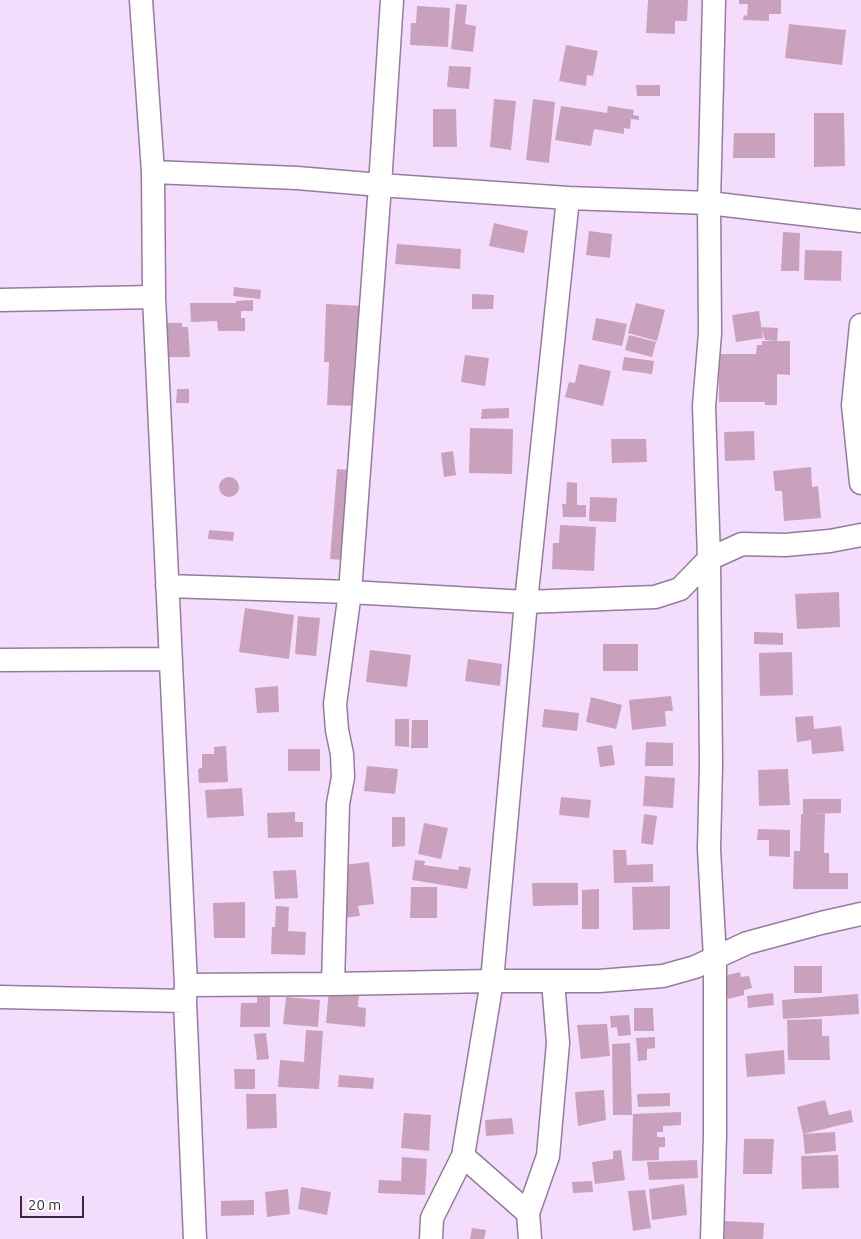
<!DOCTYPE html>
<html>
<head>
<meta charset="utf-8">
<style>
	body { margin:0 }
	#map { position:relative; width:861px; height:1239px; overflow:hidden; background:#f4dcfc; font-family:Ubuntu,sans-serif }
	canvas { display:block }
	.scale { position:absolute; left:20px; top:1196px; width:64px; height:22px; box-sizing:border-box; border:2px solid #382c3b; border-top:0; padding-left:6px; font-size:15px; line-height:18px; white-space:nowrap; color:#382c3b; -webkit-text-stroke:4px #fff; paint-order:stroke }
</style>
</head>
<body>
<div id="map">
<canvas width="861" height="1239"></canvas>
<div class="scale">20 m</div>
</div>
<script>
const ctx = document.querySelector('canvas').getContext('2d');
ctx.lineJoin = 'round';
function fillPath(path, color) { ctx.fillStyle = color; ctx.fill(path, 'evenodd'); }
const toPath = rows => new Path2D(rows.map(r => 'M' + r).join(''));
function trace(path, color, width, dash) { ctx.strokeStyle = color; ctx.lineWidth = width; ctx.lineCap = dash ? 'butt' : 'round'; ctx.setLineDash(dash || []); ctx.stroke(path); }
fillPath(toPath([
	[648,0,688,0,687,21,675,21,675,34,646,33],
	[739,0,781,0,781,14,769,14,769,21,743,20,744,15,747,16,748,4,739,4],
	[456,4,467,5,465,24,476,26,473,52,451,49],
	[417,6,450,8,448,47,410,45,411,23,416,23],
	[789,24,846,30,842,65,785,58],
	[566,45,598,51,593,76,587,75,586,86,559,81],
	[449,66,471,67,469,89,447,87],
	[636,85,660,85,660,96,637,96],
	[494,99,516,101,511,150,490,147],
	[533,99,555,102,549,163,526,160],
	[561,106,607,113,608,106,634,110,633,115,639,116,639,120,631,119,630,129,624,128,624,134,594,129,591,146,555,140],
	[433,109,456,109,457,147,433,147],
	[814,113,844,113,845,166,814,167],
	[734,133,775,133,775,158,733,158],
	[494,223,528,231,524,253,489,246],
	[589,231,612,234,610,258,586,255],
	[783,232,800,233,799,271,781,271],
	[397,244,461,249,460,269,395,264],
	[805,250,842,251,841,281,804,280],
	[234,287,261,290,260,299,233,296],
	[472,294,494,295,493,309,472,309],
	[253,300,253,311,241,311,241,318,245,318,245,331,218,331,217,321,191,322,190,303,236,303,236,301],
	[636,303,665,310,657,341,628,333],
	[326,304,361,306,357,406,327,405,329,362,324,362],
	[759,311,763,338,736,342,732,315],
	[596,318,627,324,622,346,592,340],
	[167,323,182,323,182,327,188,327,190,357,169,357],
	[761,327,778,328,777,341,765,340],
	[629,335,656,342,652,357,625,350],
	[762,341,790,341,790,375,777,374,777,405,765,405,765,402,719,402,719,354,756,354,757,345,762,345],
	[465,355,489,358,485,386,461,382],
	[624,357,654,361,652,374,622,370],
	[579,364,611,371,603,406,565,397,569,382,575,383],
	[177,389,189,389,189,403,176,403],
	[509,408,509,418,481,419,482,409],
	[470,428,513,429,512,474,469,473],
	[754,431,755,460,725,461,724,432],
	[611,439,646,439,647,462,612,463],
	[453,451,456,475,444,477,441,453],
	[811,467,812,487,818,486,821,518,784,521,782,491,775,491,773,471],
	[337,469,350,470,343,560,330,559],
	'219 487a10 10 0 1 1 20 0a10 10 0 1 1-20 0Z',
	[567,482,577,483,577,505,586,505,586,517,563,517,562,504,566,504],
	[590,497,617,498,616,522,589,521],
	[560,525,596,527,594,571,552,569,553,543,559,543],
	[209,530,234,532,233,541,208,539],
	[839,592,840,627,797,629,795,594],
	[245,608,294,615,289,659,239,652],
	[298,616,320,618,316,656,295,654],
	[754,632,783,633,783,645,754,644],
	[603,644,638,644,638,671,603,671],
	[370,650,411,655,407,687,366,682],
	[792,652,793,695,760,696,759,653],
	[468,659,502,664,500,686,465,681],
	[278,686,279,712,257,713,255,688],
	[671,696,673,711,665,711,666,726,632,730,629,700],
	[591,697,622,705,616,729,586,722],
	[544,709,579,713,577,731,542,727],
	[813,716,814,729,841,726,844,751,812,754,811,740,797,742,795,717],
	[395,719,409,719,409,747,395,746],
	[412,720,428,720,428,748,411,748],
	[646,742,673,743,673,766,645,766],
	[612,745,615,765,600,767,597,747],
	[226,746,228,782,199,783,198,769,202,768,202,754,214,754,214,747],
	[288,749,320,749,320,771,288,771],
	[367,766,398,769,395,794,364,791],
	[788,769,790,805,759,806,758,770],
	[645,776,675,778,673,808,643,806],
	[242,788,244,816,207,818,205,790],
	[561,797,591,800,589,818,559,815],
	[803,799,841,799,841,813,809,814,825,814,824,853,829,853,829,873,848,873,848,889,793,889,794,851,800,851,801,814,803,814],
	[295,812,295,822,303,822,303,837,268,838,267,813],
	[644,814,657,816,653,845,641,843],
	[392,817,405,817,405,846,392,847],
	[424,823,448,828,441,859,418,854],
	[758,829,790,830,790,857,769,856,769,840,757,840],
	[613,850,626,850,627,865,653,864,653,882,614,883],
	[415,860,425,861,424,865,458,870,459,866,471,868,467,889,412,880],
	[369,862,374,904,358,906,360,916,342,918,336,866],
	[296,870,298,898,275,899,273,871],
	[532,883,578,883,578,905,533,906],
	[670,886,670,929,633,930,632,887],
	[411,887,437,887,437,918,410,918],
	[599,889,599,929,582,929,582,890],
	[245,902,245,938,214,938,213,903],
	[276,906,289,907,288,931,306,932,305,955,271,954,272,927,275,927],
	[794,966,822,966,822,993,794,993],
	[740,972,741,977,749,976,752,988,744,990,744,995,728,999,723,976],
	[329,990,359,993,358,1007,366,1008,365,1027,326,1023],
	[257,992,270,992,270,1027,240,1027,241,1003,257,1003],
	[773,993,774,1005,748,1008,747,996],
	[858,994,859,1014,783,1019,782,1000],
	[286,997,320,1000,318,1027,283,1024],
	[634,1008,653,1008,654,1031,634,1031],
	[629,1015,631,1035,618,1036,617,1027,611,1028,610,1016],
	[822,1019,822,1036,829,1036,830,1060,788,1060,787,1020],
	[607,1024,610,1056,581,1059,577,1025],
	[306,1030,323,1031,319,1089,278,1087,280,1060,304,1062],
	[266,1033,269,1059,257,1060,254,1034],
	[655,1037,655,1048,647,1049,647,1060,638,1061,636,1038],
	[630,1043,632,1115,613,1115,612,1044],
	[784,1050,785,1074,747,1077,745,1054],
	[234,1069,255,1069,255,1089,235,1089],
	[339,1075,374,1078,373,1089,338,1087],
	[604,1090,606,1120,578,1126,575,1092],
	[670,1093,670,1106,638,1107,637,1094],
	[246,1094,276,1094,277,1128,247,1129],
	[825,1100,829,1115,851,1110,853,1122,803,1134,835,1132,836,1151,805,1154,803,1134,797,1107],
	[681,1112,681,1125,663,1126,663,1132,657,1132,657,1137,665,1137,665,1147,659,1147,659,1160,632,1161,633,1114],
	[404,1113,431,1115,429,1151,401,1148],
	[512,1118,514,1134,486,1136,485,1120],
	[744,1139,774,1139,772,1174,743,1174],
	[621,1150,625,1180,595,1184,592,1162,613,1159,613,1151],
	[838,1155,839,1188,802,1189,801,1156],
	[402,1157,427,1159,425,1195,378,1193,379,1180,401,1181],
	[697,1160,698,1178,649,1180,647,1162],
	[592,1181,593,1192,573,1193,572,1182],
	[684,1184,687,1215,652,1220,649,1189],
	[301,1187,331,1192,327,1215,298,1209],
	[288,1189,290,1214,267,1217,265,1192],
	[645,1190,651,1228,633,1231,628,1191],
	[254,1200,254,1215,221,1216,221,1201],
	[725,1221,764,1223,763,1239,724,1239],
	[472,1228,486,1230,484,1239,470,1239]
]), '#caa1bd');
const minor = toPath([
	[141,0,153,172,154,297,186,985,185,1001,195,1239],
	[153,172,297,178,380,185,568,198,709,203,861,221],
	[0,300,154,297],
	[861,325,853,405,861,483],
	[167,586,350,592,526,602,655,597,680,589,709,559,742,544,785,545,830,541,861,535],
	[0,660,170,659],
	[333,984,338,804,343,777,342,754,337,730,335,704,350,592,380,185,392,0],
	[186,985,333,984,492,981,599,981,663,976,695,967,747,943,821,923,861,914],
	[0,997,185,1001],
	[463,1156,528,1213,530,1239],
	[528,1213,548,1156,558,1043,553,981],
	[431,1239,432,1218,463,1156,492,981,526,602,568,198],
	[712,1239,715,1135,715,958,709,849,711,765,709,559,704,406,710,333,709,203,714,0]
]);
trace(minor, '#967b9f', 25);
trace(minor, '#fff', 22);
</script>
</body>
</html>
